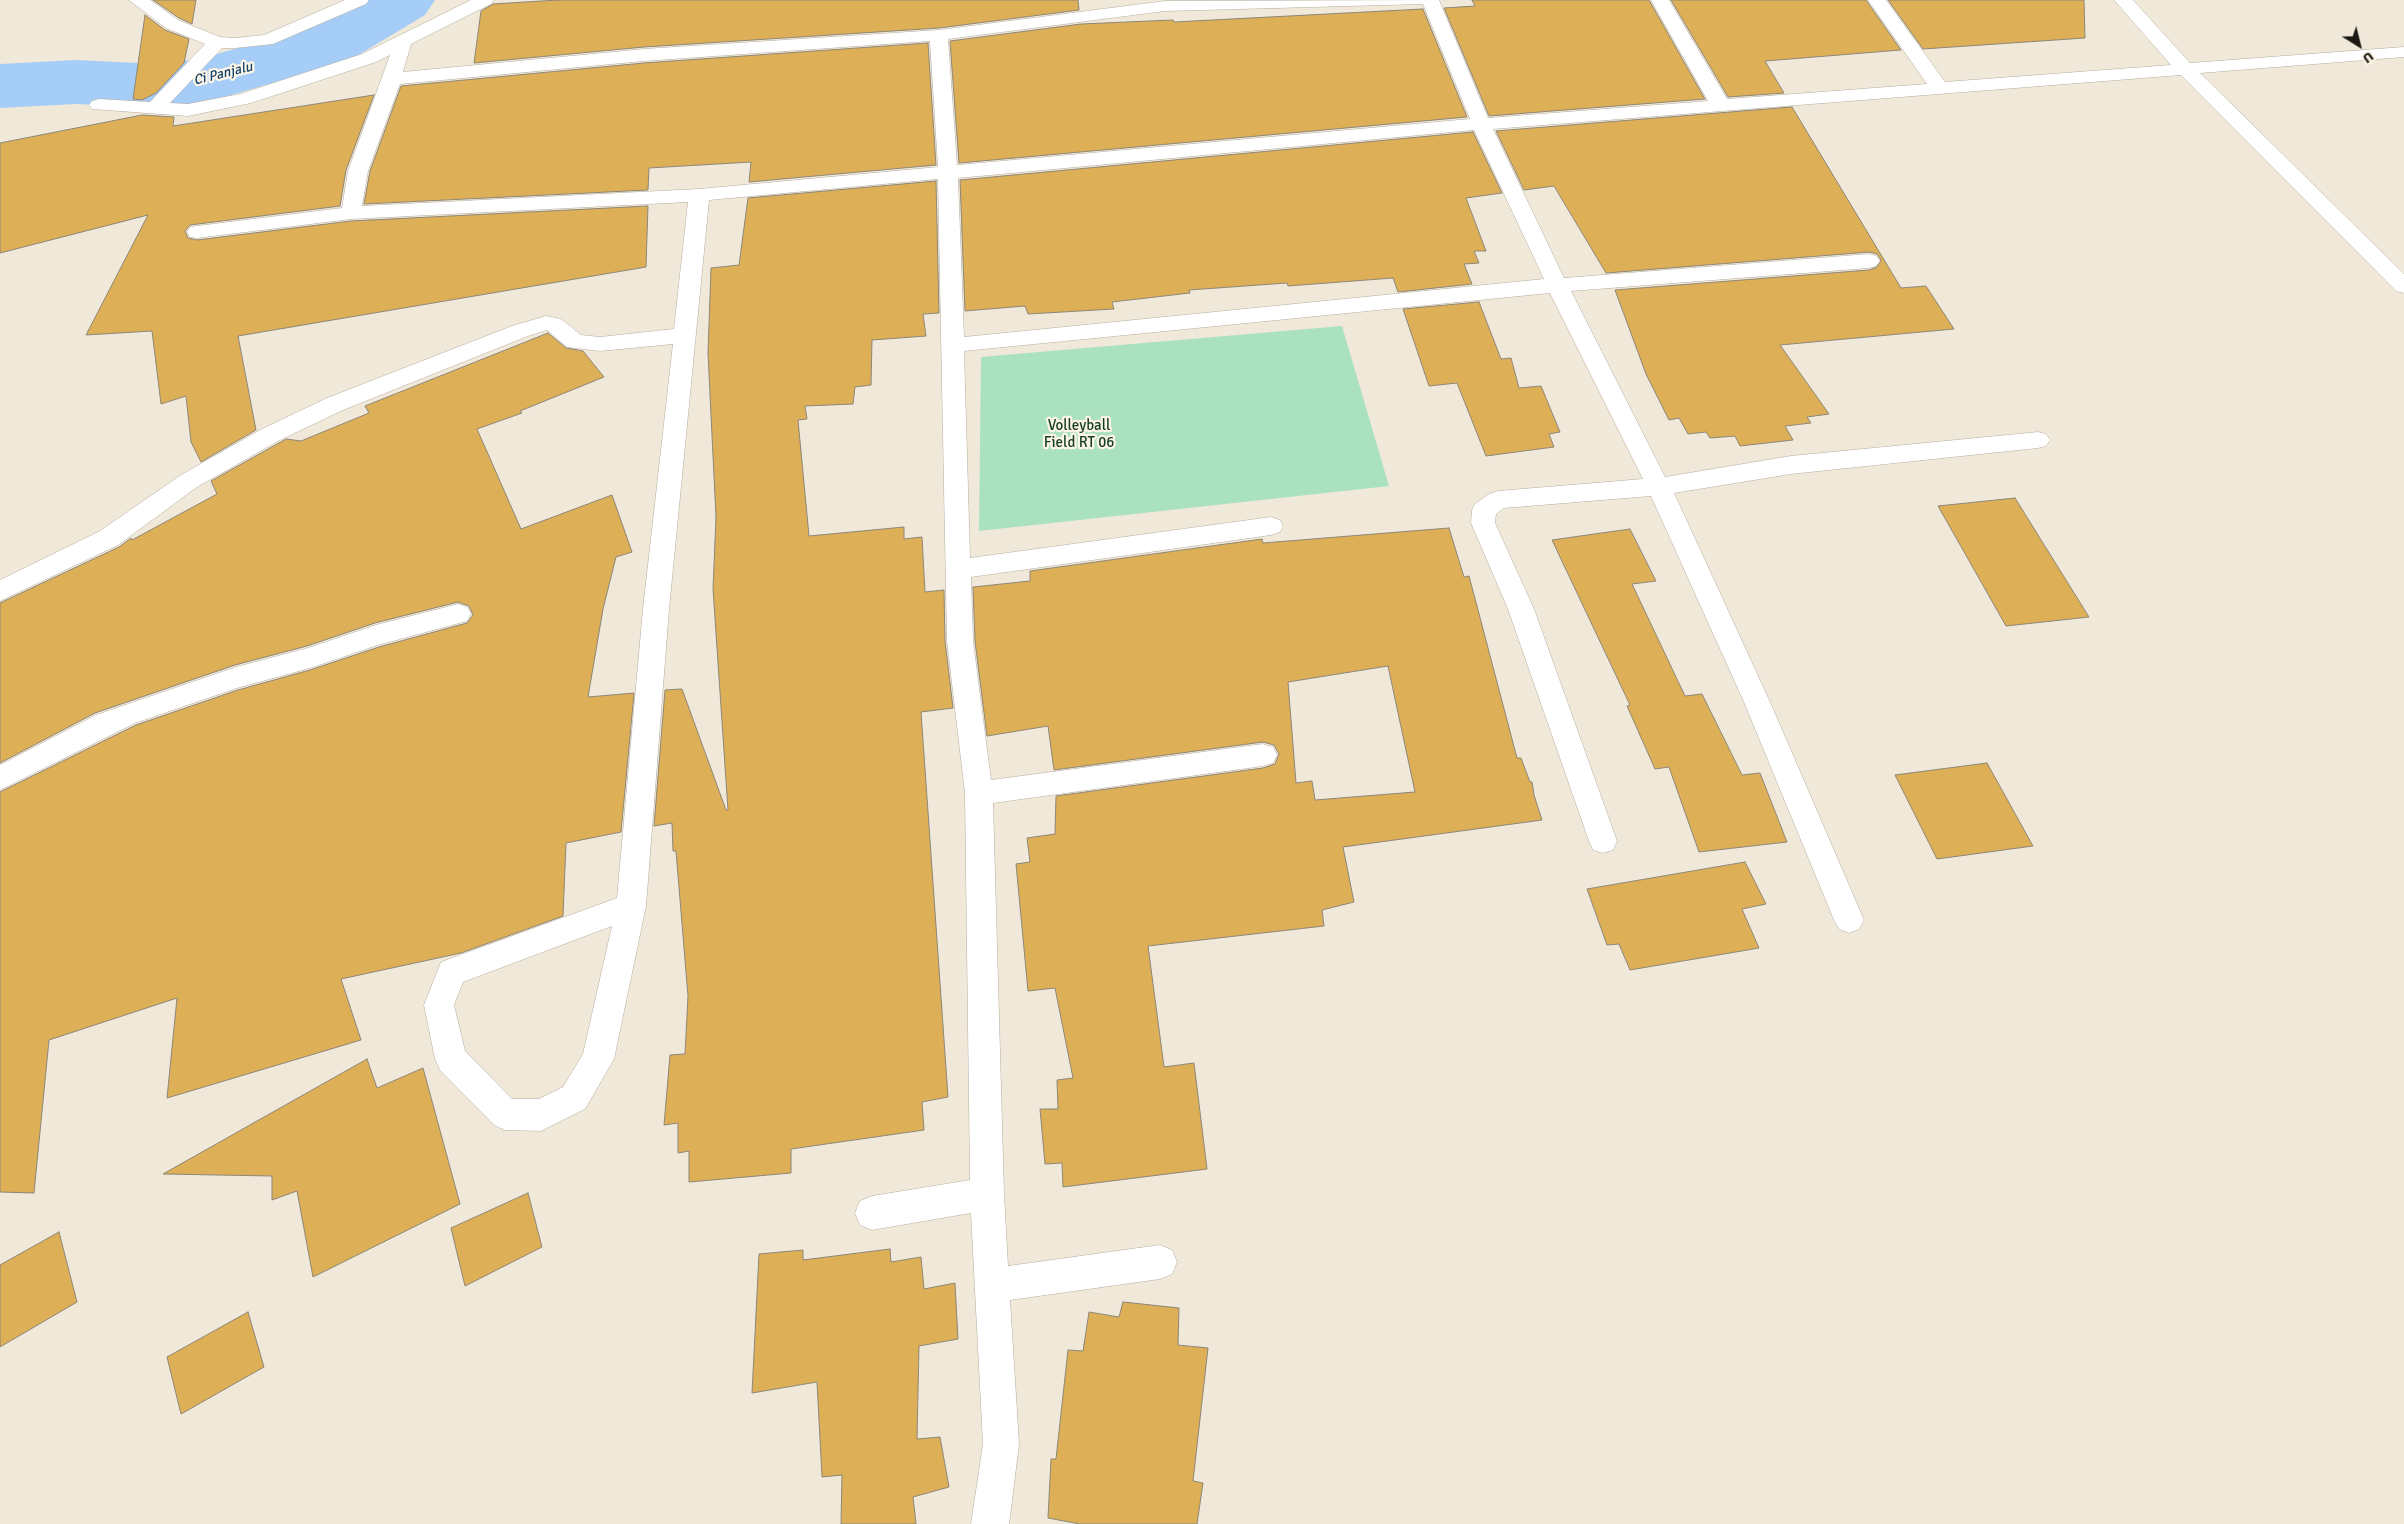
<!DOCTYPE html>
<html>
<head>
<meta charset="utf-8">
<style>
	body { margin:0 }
	#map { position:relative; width:2404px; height:1524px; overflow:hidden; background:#f0e8d9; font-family:Signika,sans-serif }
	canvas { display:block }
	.north { position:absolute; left:2334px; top:20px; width:50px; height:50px; -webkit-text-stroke:4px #fdf5e6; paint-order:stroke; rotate:144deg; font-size:14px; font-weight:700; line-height:20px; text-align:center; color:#1b1813 }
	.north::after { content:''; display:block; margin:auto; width:18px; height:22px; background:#1b1813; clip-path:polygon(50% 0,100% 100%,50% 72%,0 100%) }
</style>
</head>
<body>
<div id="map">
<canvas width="2404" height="1524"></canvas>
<div class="north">U</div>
</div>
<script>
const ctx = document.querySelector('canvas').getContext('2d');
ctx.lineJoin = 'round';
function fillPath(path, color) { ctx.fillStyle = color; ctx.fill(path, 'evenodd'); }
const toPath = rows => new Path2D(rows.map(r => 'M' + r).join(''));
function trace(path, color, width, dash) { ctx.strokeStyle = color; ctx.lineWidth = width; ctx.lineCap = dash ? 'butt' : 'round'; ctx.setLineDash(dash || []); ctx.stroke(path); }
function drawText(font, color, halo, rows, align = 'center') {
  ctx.font = font + ' Signika,sans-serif'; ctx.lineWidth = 4.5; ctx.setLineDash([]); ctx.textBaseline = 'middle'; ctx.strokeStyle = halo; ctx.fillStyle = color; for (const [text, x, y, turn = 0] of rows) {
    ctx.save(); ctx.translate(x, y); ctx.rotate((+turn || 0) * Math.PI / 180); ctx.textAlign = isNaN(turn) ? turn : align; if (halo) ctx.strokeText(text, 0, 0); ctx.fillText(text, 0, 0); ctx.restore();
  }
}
fillPath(toPath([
	[1342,326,1389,486,979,531,981,357]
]), '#aae1bf');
fillPath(toPath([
	[351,0,435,0,425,15,350,60,201,104,138,107,76,104,0,108,0,64,76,60,138,63,196,60,300,30,351,0]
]), '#a6cdf7');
const building = toPath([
	[153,0,196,0,192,24,179,18,153,0],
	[558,0,1078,0,1079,10,939,28,644,47,474,63,481,11,493,4,558,0],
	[1472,0,1649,0,1705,99,1489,116,1444,8,1475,6,1472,0],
	[1671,0,1866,0,1901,50,1765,61,1784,93,1728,97,1671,0],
	[1888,0,2084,0,2085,38,1923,49,1888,0],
	[1423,9,1467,117,959,163,950,41,1081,24,1173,20,1174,22,1423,9],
	[145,15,165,30,189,39,184,63,156,93,142,100,133,99,145,15],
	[928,43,936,165,749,182,751,162,649,168,648,190,364,204,370,171,401,86,644,63,928,43],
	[374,95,346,170,340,206,190,225,185,231,188,238,197,240,351,221,648,206,646,267,238,336,256,430,201,462,191,442,186,396,161,404,152,331,86,335,148,215,0,253,0,143,142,115,174,117,173,126,374,95],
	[1792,107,1901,288,1926,286,1954,329,1780,345,1829,414,1807,417,1811,423,1785,426,1793,440,1740,446,1735,436,1710,438,1706,432,1688,434,1679,418,1669,420,1646,374,1615,290,1869,270,1877,267,1881,260,1877,254,1869,252,1606,273,1554,186,1524,190,1496,131,1792,107],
	[1473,132,1502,193,1466,198,1486,251,1474,251,1479,263,1464,264,1472,284,1398,292,1393,278,1288,286,1287,283,1189,290,1190,293,1112,302,1114,309,1028,314,1025,306,965,311,960,180,1473,132],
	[936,181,939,313,923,314,926,336,872,340,871,385,855,387,853,404,805,406,807,419,798,420,809,536,904,527,904,539,922,537,925,592,944,590,945,641,953,708,921,712,948,1097,922,1102,924,1130,791,1149,791,1173,689,1182,689,1151,678,1153,678,1123,664,1125,670,1055,685,1054,688,996,676,851,673,851,672,823,654,826,665,690,682,689,726,810,728,810,713,589,716,517,708,353,711,268,739,265,748,198,936,181],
	[1479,302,1501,359,1511,358,1519,388,1541,386,1560,432,1549,434,1554,447,1486,456,1457,383,1429,386,1403,309,1479,302],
	[548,333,566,348,583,351,604,377,520,411,522,413,477,429,521,529,612,495,632,552,616,557,603,609,588,697,634,693,621,832,566,843,563,916,461,953,341,979,361,1040,167,1098,177,998,49,1040,34,1193,0,1192,0,792,136,725,238,690,310,670,379,647,467,623,473,615,469,606,458,602,375,623,307,646,235,665,95,713,0,763,0,603,119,547,131,538,132,540,217,494,211,481,279,443,286,439,301,441,369,413,365,406,548,333],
	[2015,498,2089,617,2006,626,1938,506,2015,498],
	[1449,528,1464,577,1469,576,1517,758,1521,758,1530,782,1532,782,1534,795,1542,820,1343,847,1354,902,1322,910,1324,926,1148,946,1164,1067,1194,1063,1207,1169,1063,1187,1062,1163,1045,1164,1040,1109,1058,1109,1057,1080,1073,1078,1055,988,1028,991,1016,864,1030,862,1027,838,1055,834,1056,796,1263,768,1275,764,1279,754,1274,745,1263,742,1054,770,1048,726,987,736,975,641,973,587,1030,581,1030,571,1262,539,1263,543,1449,528],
	[1388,666,1415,792,1315,800,1312,781,1296,783,1288,682,1388,666],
	[1630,529,1656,581,1632,584,1685,696,1702,694,1742,775,1760,773,1787,842,1699,852,1669,767,1655,769,1627,706,1630,705,1552,540,1630,529],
	[1987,763,2033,846,1937,859,1895,775,1987,763],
	[1745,862,1766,904,1742,909,1759,948,1630,970,1619,944,1607,945,1587,889,1745,862],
	[367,1059,377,1088,423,1068,460,1204,313,1277,297,1191,272,1200,272,1176,163,1174,367,1059],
	[528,1193,542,1247,465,1286,451,1228,528,1193],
	[59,1232,77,1302,0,1347,0,1265,59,1232],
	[890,1249,891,1262,921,1257,924,1289,955,1283,958,1339,919,1346,917,1439,940,1437,949,1487,913,1497,916,1524,841,1524,842,1475,822,1477,817,1382,752,1393,759,1254,803,1250,803,1260,890,1249],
	[1123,1302,1179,1308,1178,1345,1208,1348,1193,1481,1203,1483,1197,1524,1080,1524,1048,1518,1051,1459,1056,1459,1068,1350,1083,1351,1089,1312,1119,1317,1123,1302],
	[248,1312,264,1367,181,1414,167,1357,248,1312]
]);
fillPath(building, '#ddaf56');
trace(building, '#8d8679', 1);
const minor = toPath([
	[129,0,150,0,178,20,220,37,235,38,264,35,345,0,369,0,366,4,273,44,235,48,222,48,170,103,188,104,240,94,362,54,471,0,494,0,491,4,411,44,403,72,644,49,939,30,1165,1,1439,0,1488,118,1708,101,1651,0,1669,0,1727,99,1927,84,1868,0,1886,0,1945,82,2171,65,2114,0,2133,0,2190,63,2404,47,2404,57,2200,73,2404,274,2404,293,2396,291,2181,75,1493,129,1564,278,1869,254,1876,256,1880,261,1876,266,1869,268,1571,291,1665,477,1791,456,2038,432,2046,434,2050,440,2046,446,2038,448,1791,474,1674,493,1770,702,1864,920,1859,929,1849,933,1839,929,1834,920,1744,702,1651,496,1504,508,1496,514,1495,523,1534,609,1617,841,1613,850,1603,853,1593,850,1589,841,1508,609,1471,523,1472,510,1475,504,1489,494,1498,491,1643,479,1550,293,964,351,970,558,1271,517,1280,520,1283,526,1280,532,1271,535,971,577,973,641,991,780,1263,744,1273,747,1277,755,1273,763,1263,766,993,803,1004,1194,1008,1266,1160,1245,1172,1250,1177,1262,1172,1274,1160,1279,1010,1300,1019,1444,1009,1524,971,1524,983,1444,971,1213,872,1230,860,1225,855,1213,860,1201,872,1196,970,1180,965,793,947,641,938,179,709,200,669,609,646,906,614,1059,585,1109,541,1131,505,1130,494,1125,440,1070,435,1059,424,1005,441,962,617,898,643,609,673,344,600,351,567,347,547,330,528,336,343,410,278,441,197,487,118,545,0,601,0,580,100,531,181,475,262,429,327,398,512,326,546,316,561,319,581,335,600,337,674,329,688,202,351,219,197,238,190,237,187,232,190,227,197,226,342,208,348,171,390,55,376,62,251,103,188,116,92,109,89,105,92,101,99,99,150,102,205,44,166,28,129,0],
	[1423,4,1470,119,957,165,948,39,1165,11,1423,4],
	[930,41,938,167,699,189,362,206,368,171,400,84,644,61,930,41],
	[1474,130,1544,279,964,337,958,178,1474,130],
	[612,926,583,1054,563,1087,539,1099,512,1099,465,1051,454,1005,463,982,612,926],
	[458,604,467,607,471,614,467,621,378,645,310,668,237,688,135,723,0,790,0,765,96,715,236,667,308,648,376,625,458,604]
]);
trace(minor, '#b5ad9f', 1);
fillPath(minor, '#fff');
drawText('italic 14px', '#13436e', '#fdf5e6', [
	["Ci Panjalu",223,74,-14]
]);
drawText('15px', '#143d27', '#fdf5e6', [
	["Volleyball",1079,426],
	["Field RT 06",1079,443]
]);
</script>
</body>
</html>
